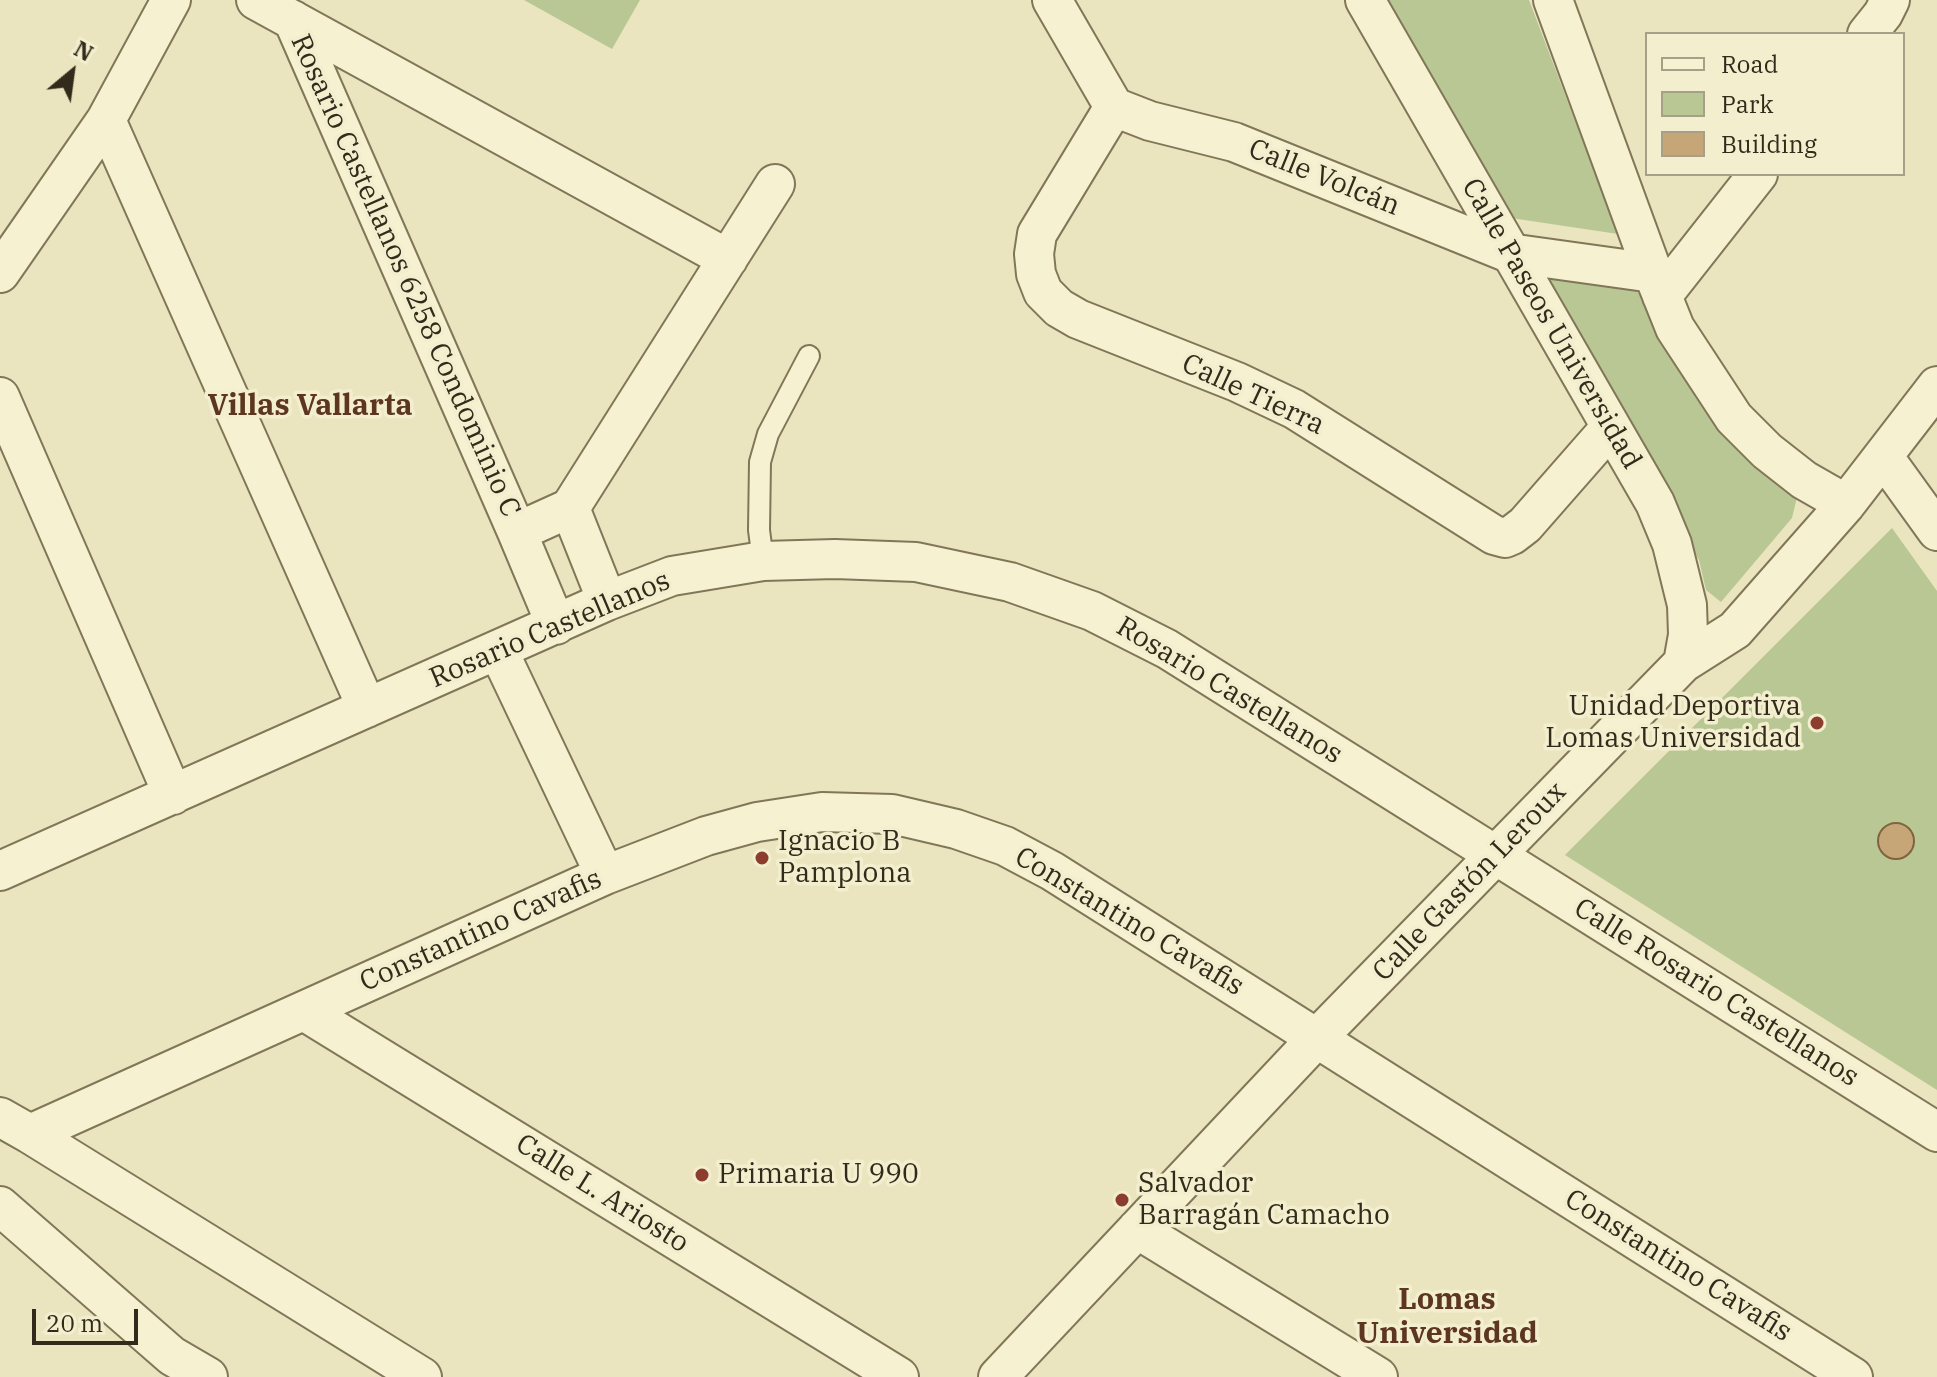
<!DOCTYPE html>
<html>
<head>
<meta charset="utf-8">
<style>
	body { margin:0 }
	#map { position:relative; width:1937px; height:1377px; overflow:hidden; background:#eae5bf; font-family:"IBM Plex Serif",serif }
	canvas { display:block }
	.legend { position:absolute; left:1645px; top:32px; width:260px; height:144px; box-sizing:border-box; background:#f2eece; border:2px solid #a5a087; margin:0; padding:10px 14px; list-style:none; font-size:24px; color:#322b1c }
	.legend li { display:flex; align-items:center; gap:16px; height:40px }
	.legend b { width:40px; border:2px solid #a5a087 }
	.north { position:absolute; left:32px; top:32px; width:80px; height:80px; -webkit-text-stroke:6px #f2eece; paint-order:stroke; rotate:29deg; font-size:22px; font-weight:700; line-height:32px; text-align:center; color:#322b1c }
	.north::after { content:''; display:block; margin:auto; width:28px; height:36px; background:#322b1c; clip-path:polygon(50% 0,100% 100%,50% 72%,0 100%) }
	.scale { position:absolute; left:32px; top:1309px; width:106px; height:36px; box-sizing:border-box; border:4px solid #322b1c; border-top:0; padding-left:10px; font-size:24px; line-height:28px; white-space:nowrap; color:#322b1c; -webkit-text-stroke:6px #f2eece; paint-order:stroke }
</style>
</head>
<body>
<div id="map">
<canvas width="1937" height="1377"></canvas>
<ul class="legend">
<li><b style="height:10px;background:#f6f1d1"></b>Road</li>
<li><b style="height:22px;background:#b8c794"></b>Park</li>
<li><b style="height:22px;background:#c6a677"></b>Building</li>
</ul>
<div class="north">N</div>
<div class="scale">20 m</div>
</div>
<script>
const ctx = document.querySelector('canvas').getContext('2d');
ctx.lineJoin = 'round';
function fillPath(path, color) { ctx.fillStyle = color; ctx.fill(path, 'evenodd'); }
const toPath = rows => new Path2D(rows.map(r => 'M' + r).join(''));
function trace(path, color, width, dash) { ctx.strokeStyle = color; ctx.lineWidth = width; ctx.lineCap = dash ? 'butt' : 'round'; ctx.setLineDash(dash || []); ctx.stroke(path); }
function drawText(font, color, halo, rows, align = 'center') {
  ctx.font = font + ' "IBM Plex Serif",serif'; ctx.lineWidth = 7; ctx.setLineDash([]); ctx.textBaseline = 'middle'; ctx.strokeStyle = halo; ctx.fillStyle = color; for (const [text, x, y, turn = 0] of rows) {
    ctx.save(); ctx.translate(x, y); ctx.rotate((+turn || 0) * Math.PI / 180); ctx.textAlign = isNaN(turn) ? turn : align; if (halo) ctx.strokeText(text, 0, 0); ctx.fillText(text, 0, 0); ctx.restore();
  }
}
fillPath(toPath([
	[524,0,640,0,612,49],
	[1386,0,1529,0,1618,234,1511,218],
	[1546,277,1639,290,1666,343,1798,493,1792,518,1721,602,1706,590,1699,560],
	[1892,528,1937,591,1937,1090,1565,855]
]), '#b8c794');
const building = toPath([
	'1878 841a18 18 0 1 1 36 0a18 18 0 1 1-36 0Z'
]);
fillPath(building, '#c6a677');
trace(building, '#7f6440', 2);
const service = toPath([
	[763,561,759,530,760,462,768,434,809,356]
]);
const minor = toPath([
	[256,0,728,259],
	[1052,0,1114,107,1150,121,1234,142,1509,253,1653,273],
	[1365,0,1655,503,1672,544,1687,605,1688,635,1683,663],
	[1553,0,1653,273,1675,328,1734,418,1767,451,1804,480,1846,504],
	[293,20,517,532,556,625],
	[1867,34,1883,14,1890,0],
	[1114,107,1037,234,1034,254,1036,274,1043,292,1059,308,1078,319,1237,382,1294,409,1494,535,1505,538,1512,535,1525,525,1610,428],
	[106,120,367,708],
	[0,273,106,120,171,0],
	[1662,296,1758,174],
	[0,397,173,795],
	[1883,456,1937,531],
	[570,508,607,601],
	[517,532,570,508,775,184],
	[498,650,605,875],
	[0,871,607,601,672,576,763,561,835,559,916,562,1010,582,1092,611,1167,649,1937,1132],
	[304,1011,899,1377],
	[0,1117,30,1134,422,1377],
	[30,1134,605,875,706,836,757,822,822,812,892,814,956,829,1005,846,1052,871,1853,1377],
	[0,1206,172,1356,208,1377],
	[1137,1229,1378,1377],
	[998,1377,1317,1038,1683,663,1735,630,1846,504,1937,386]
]);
trace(service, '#827659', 24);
trace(minor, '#827659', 42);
trace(service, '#f6f1d1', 20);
trace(minor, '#f6f1d1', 38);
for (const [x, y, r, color] of [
	[1817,723,8,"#8d3d2d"],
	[762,858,8,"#8d3d2d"],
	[702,1175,8,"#8d3d2d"],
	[1122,1200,8,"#8d3d2d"]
]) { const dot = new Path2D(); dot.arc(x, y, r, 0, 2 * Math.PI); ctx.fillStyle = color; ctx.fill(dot); trace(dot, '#f2eece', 3); }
drawText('28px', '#322b1c', '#f2eece', [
	["Calle Volcán",1324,178,22],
	["Rosario Castellanos 6258 Condominio C",405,276,66],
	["Calle Paseos Universidad",1551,324,60],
	["Calle Tierra",1253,395,25],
	["Rosario Castellanos",550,630,-23],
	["Rosario Castellanos",1229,691,31],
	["Calle Gastón Leroux",1470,882,-46],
	["Constantino Cavafis",1129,922,31],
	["Constantino Cavafis",481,931,-24],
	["Calle Rosario Castellanos",1716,993,32],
	["Calle L. Ariosto",602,1194,32],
	["Constantino Cavafis",1678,1266,32]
]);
drawText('28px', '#322b1c', '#f2eece', [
	["Unidad Deportiva",1801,707,"right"],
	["Lomas Universidad",1801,739,"right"],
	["Ignacio B",778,842],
	["Pamplona",778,874],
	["Primaria U 990",718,1175],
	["Salvador",1138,1184],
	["Barragán Camacho",1138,1216]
], 'left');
drawText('bold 30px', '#5c361e', '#f2eece', [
	["Villas Vallarta",310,406],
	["Lomas",1447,1300],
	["Universidad",1447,1334]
]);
</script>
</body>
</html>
